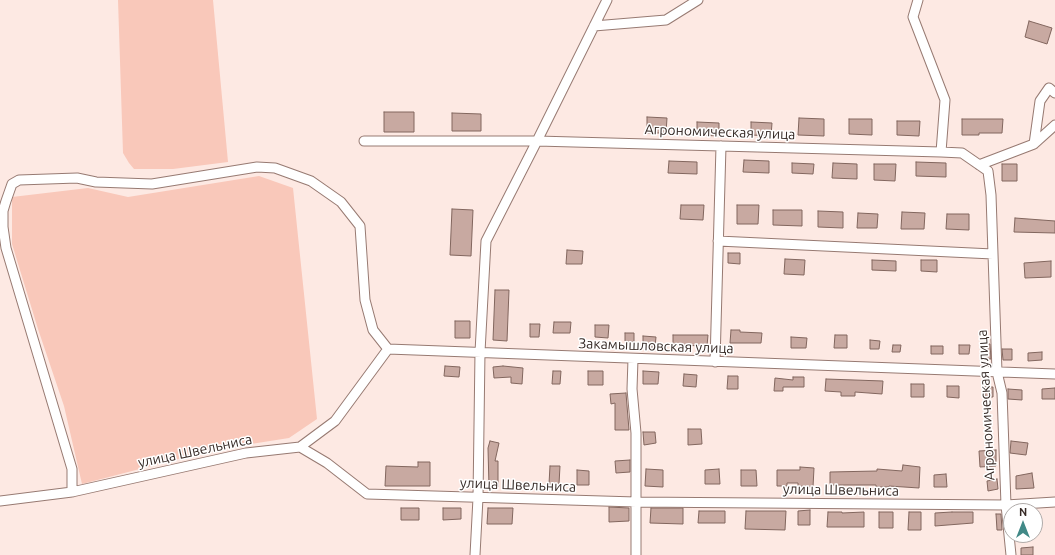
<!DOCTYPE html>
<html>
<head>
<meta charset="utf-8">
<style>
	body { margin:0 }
	#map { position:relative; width:1055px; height:555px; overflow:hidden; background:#fde9e3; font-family:Ubuntu,sans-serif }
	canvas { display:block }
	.north { position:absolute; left:1003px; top:503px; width:40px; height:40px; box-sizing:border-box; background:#fff; border:1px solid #afaaa8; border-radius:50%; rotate:0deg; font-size:11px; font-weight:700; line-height:16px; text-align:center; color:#362a26 }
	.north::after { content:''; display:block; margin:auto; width:14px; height:18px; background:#418987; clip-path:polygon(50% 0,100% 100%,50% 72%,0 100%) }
</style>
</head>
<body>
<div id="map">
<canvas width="1055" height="555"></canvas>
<div class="north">N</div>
</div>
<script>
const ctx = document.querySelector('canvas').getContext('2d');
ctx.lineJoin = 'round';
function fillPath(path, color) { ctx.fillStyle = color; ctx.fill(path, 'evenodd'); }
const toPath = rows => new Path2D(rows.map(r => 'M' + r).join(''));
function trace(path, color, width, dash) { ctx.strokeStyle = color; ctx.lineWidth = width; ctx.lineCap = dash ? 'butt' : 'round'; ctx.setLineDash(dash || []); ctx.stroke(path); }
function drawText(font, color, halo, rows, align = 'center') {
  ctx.font = font + ' Ubuntu,sans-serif'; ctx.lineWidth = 3; ctx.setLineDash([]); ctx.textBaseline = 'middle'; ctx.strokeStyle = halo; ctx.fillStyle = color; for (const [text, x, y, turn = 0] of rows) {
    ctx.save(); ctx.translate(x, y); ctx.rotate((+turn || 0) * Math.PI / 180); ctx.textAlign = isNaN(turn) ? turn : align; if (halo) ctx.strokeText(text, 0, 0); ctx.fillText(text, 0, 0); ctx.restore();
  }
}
fillPath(toPath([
	[118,0,213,0,228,162,173,169,134,169,129,163,123,153],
	[259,176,293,188,317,419,289,438,213,450,82,484,64,406,38,329,12,244,12,197,88,188,128,197]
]), '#f9c8ba');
const building = toPath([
	[1029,21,1052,28,1047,44,1025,37,1029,21],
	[384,112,414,112,414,132,384,132,384,112],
	[452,113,481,114,481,131,452,131,452,113],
	[647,117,667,118,666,133,647,133,647,117],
	[799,118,824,119,824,136,798,135,799,118],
	[849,119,872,119,872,135,849,134,849,119],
	[962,119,1003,119,1002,133,979,133,979,135,962,135,962,119],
	[897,121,920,121,919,136,897,135,897,121],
	[697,122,719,123,719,136,697,135,697,122],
	[751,122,772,123,771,136,751,135,751,122],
	[744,160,769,161,769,173,743,172,744,160],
	[669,161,697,162,697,174,668,173,669,161],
	[916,162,946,163,946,177,916,176,916,162],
	[792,163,814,164,813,174,792,173,792,163],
	[833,163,857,164,857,179,832,178,833,163],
	[874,164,896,164,895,181,874,180,874,164],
	[1002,164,1017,164,1017,181,1002,181,1002,164],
	[681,205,704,205,703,220,680,219,681,205],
	[737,205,759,205,758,224,737,224,737,205],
	[452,209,473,210,471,256,450,255,452,209],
	[773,210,802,210,802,226,773,225,773,210],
	[818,211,843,212,843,228,818,227,818,211],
	[902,212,925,213,924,229,901,229,902,212],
	[858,213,878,214,877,228,857,228,858,213],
	[947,214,969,214,969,230,946,229,947,214],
	[1015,218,1055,221,1055,233,1014,232,1015,218],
	[567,250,583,251,582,264,566,264,567,250],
	[728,253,740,253,740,264,728,263,728,253],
	[785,259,805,260,804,275,784,274,785,259],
	[872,260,896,261,896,271,872,270,872,260],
	[921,260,937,260,937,272,921,271,921,260],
	[1051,261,1051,277,1025,278,1024,263,1051,261],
	[495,290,509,290,507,341,493,340,495,290],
	[455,321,470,321,470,338,455,338,455,321],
	[554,322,571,322,570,333,553,333,554,322],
	[530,324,540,324,539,337,530,337,530,324],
	[595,325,609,325,608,338,595,337,595,325],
	[731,330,740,330,740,332,762,333,761,343,730,343,731,330],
	[625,333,634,333,634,342,625,341,625,333],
	[673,335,708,335,707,346,673,345,673,335],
	[835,335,847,335,847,348,834,348,835,335],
	[643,336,656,337,655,347,643,347,643,336],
	[791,337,807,338,806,348,791,348,791,337],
	[870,340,880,341,879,349,870,349,870,340],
	[983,344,990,344,991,359,983,359,983,344],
	[893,345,901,345,900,352,892,352,893,345],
	[959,345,970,345,969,354,959,354,959,345],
	[931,346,943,346,943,354,931,354,931,346],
	[1002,349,1012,349,1012,360,1003,360,1002,349],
	[1042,352,1042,360,1028,361,1028,353,1042,352],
	[445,366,460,367,459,377,444,376,445,366],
	[503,366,523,368,522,384,511,383,511,377,494,378,493,367,503,366],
	[553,371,561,371,560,384,552,384,553,371],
	[588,371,603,371,603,385,588,385,588,371],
	[643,371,659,372,658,384,643,384,643,371],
	[684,374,697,375,696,387,683,386,684,374],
	[728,376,738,376,738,389,727,389,728,376],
	[793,377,804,377,804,387,783,387,783,391,774,391,775,378,793,380,793,377],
	[826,379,883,381,882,394,855,392,855,396,841,396,841,392,825,391,826,379],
	[911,384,924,384,924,397,911,397,911,384],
	[947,386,959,386,959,398,947,397,947,386],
	[985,387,993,387,993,397,985,397,985,387],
	[1055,388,1055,399,1042,399,1042,389,1055,388],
	[1008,389,1022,390,1022,400,1008,399,1008,389],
	[626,393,629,430,615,430,615,403,611,404,610,394,626,393],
	[688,429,701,429,702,444,688,445,688,429],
	[643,432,655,432,656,443,644,445,643,432],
	[490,441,499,443,495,461,498,461,498,487,489,487,488,448,490,441],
	[1011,441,1028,443,1026,455,1010,453,1011,441],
	[996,450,996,466,980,467,979,451,996,450],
	[630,460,630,472,616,473,615,461,630,460],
	[418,462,430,462,430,486,385,486,386,466,418,467,418,462],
	[903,465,920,467,919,488,889,486,889,487,876,487,876,485,830,485,830,472,877,471,877,469,902,471,903,465],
	[550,466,560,466,559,484,549,484,550,466],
	[800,467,814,468,813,487,798,486,798,483,787,483,787,486,777,486,777,470,800,470,800,467],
	[646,469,663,470,663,487,645,486,646,469],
	[719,469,720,484,705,484,705,470,719,469],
	[577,470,589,471,589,485,577,485,577,470],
	[741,470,756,470,757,486,741,486,741,470],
	[1032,473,1034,488,1016,489,1016,476,1032,473],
	[946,474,947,487,934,487,934,475,946,474],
	[997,479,998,489,988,491,987,481,997,479],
	[609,507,629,508,629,521,609,522,609,507],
	[401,508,419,508,419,520,401,520,401,508],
	[443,508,461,508,461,519,443,520,443,508],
	[488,508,513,508,512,524,487,524,488,508],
	[651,508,683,508,683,524,650,523,651,508],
	[810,510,810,525,798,525,798,511,810,510],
	[699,511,725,511,725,523,698,523,699,511],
	[746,511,786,511,785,530,745,529,746,511],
	[828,512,842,512,842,513,864,512,864,527,827,527,828,512],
	[879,512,893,512,893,528,879,528,879,512],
	[909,512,921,512,921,530,908,530,909,512],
	[952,512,973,512,973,523,935,526,935,513,952,512],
	[996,514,1001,514,1002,530,997,530,996,514],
	[1033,547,1033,555,1021,555,1021,548,1033,547]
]);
fillPath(building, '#c8a9a1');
trace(building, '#82665e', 1);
const minor = toPath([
	[918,0,913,17,945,100,941,152],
	[594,26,666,20,698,0],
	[364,141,537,141,941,152,962,153,988,171,991,195,997,372,1002,393,1006,505,1011,555],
	[1034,144,1040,101,1049,88,1055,93],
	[979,165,1034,144,1055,125],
	[718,241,993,254],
	[633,359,632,389,636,433,636,555],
	[715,362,721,146],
	[300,447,335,421,388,349,1055,374],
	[72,492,72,469,6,248,3,227,3,211,6,201,12,184,19,180,77,178,96,182,152,184,257,167,275,168,311,181,341,202,360,226,365,300,373,330,388,349],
	[0,501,72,492,246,453,300,447,327,463,367,494,636,502,1006,505,1055,502],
	[475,555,478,498,480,352,486,241,537,141,607,0]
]);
trace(minor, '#977a72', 11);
trace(minor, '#fff', 9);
drawText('14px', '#362a26', '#fff', [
	["Агрономическая улица",720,132,2],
	["Закамышловская улица",656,346,2],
	["Агрономическая улица",986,405,-93],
	["улица Швельниса",195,451,-12],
	["улица Швельниса",518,485,2],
	["улица Швельниса",841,490,1]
]);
</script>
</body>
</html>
